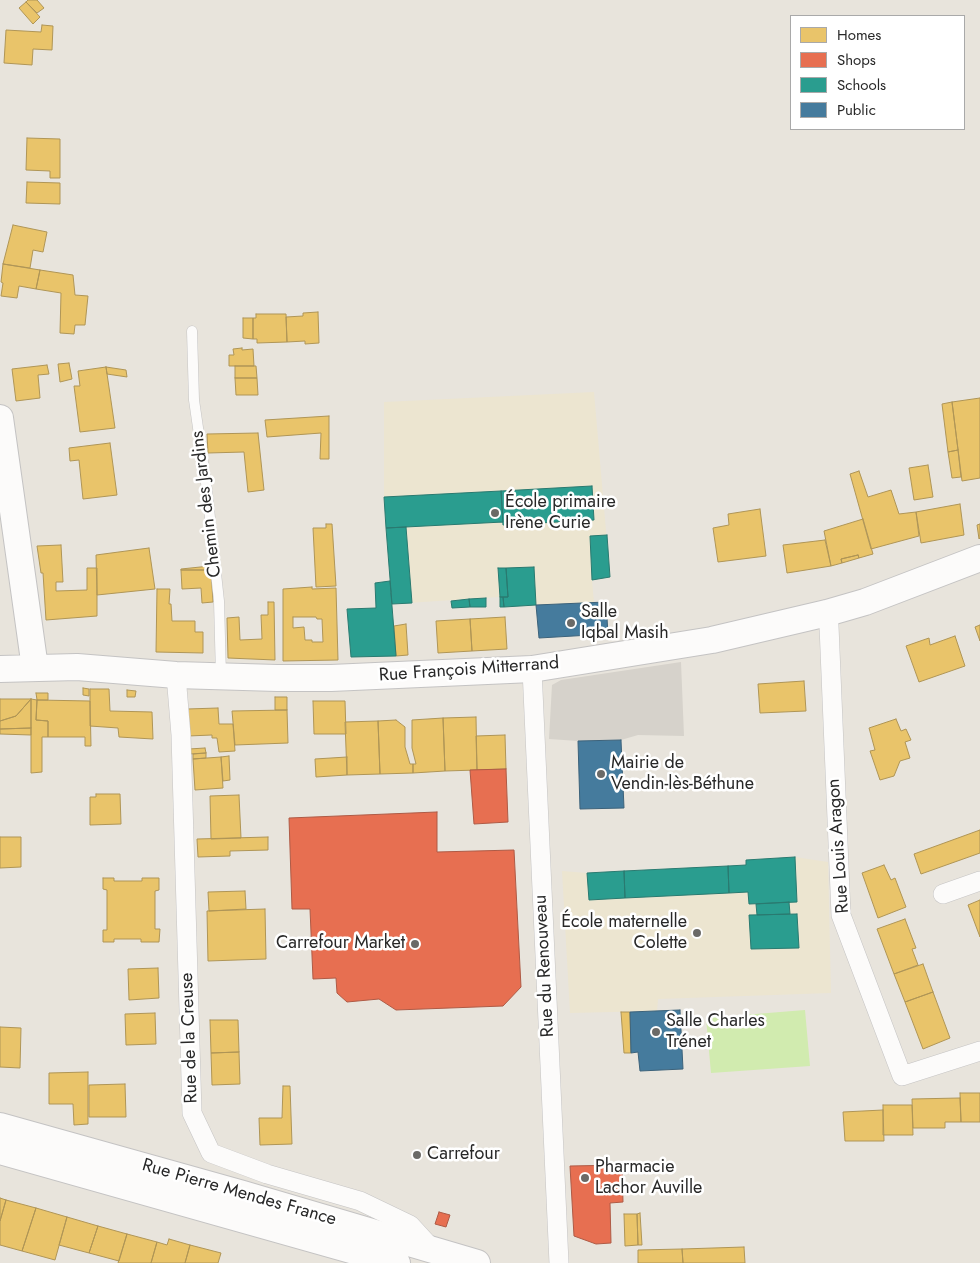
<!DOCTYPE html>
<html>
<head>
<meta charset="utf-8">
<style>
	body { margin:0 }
	#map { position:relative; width:980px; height:1263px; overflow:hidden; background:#e8e4dc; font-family:Jost,sans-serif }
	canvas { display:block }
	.legend { position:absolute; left:790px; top:15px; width:175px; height:115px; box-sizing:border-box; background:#fff; border:1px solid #a9a9a9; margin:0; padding:6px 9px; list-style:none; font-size:15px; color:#282828 }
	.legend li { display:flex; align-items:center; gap:10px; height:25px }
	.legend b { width:25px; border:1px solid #a9a9a9 }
</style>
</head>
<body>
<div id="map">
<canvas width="980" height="1263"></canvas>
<ul class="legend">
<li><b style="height:14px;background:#e9c46a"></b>Homes</li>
<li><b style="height:14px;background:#e76f51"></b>Shops</li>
<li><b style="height:14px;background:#2a9d8f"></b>Schools</li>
<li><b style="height:14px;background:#457b9d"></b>Public</li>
</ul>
</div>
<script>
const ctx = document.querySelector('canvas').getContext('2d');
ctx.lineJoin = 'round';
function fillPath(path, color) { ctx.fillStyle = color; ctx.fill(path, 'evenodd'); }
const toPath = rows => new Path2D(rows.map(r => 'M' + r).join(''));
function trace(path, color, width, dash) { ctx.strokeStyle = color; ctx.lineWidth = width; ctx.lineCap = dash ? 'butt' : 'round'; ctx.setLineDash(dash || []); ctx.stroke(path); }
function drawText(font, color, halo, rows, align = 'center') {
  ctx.font = font + ' Jost,sans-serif'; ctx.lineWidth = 5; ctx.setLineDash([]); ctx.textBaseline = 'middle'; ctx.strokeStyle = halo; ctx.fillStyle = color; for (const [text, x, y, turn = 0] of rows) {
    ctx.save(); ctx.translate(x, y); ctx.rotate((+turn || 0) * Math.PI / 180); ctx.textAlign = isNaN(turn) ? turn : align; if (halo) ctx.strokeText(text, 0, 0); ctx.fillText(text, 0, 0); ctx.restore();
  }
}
fillPath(toPath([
	[594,392,610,577,592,580,594,603,500,607,499,597,392,604,384,497,384,402],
	[795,857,828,862,831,993,658,999,657,1011,570,1013,562,871,587,873,746,866,746,860]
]), '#ece5d0');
fillPath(toPath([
	[805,1010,810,1066,711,1073,706,1018]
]), '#d1ebaf');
fillPath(toPath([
	[681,662,684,736,638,735,621,740,578,741,549,739,552,685,561,680]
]), '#d6d2cb');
const homes = toPath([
	[28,0,37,0,44,8,37,13,26,2,28,0],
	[26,2,40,17,33,24,19,8,26,2],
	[42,25,53,26,52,50,33,49,32,65,4,63,6,30,41,32,42,25],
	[27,138,60,139,60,178,50,178,50,171,26,170,27,138],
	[27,182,60,183,60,204,26,203,27,182],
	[13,225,47,232,43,252,33,250,30,268,3,264,13,225],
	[3,264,40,270,36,289,19,286,17,298,1,296,3,283,1,282,3,264],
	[40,270,73,275,75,295,88,296,85,325,75,325,74,334,60,333,61,293,36,289,40,270],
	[318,312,319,343,305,344,305,341,287,342,286,317,303,316,303,313,318,312],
	[256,314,286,314,287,342,257,343,257,339,253,339,253,318,256,318,256,314],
	[243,318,253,318,253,339,243,338,243,318],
	[242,348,242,350,253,349,254,366,229,366,229,355,234,355,233,349,242,348],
	[69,363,72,379,60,382,58,364,69,363],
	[47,365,49,374,38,375,40,398,16,401,12,369,47,365],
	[235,366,256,366,257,378,235,378,235,366],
	[106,367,126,370,127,377,107,374,106,367],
	[106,367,115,428,80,432,74,386,80,386,78,371,106,367],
	[235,378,257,378,258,395,236,395,235,378],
	[980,398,980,478,962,481,952,402,980,398],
	[952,402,958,450,948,452,942,404,952,402],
	[329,416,329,459,320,459,321,433,267,437,265,420,329,416],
	[258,433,264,490,248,492,244,452,208,453,207,434,258,433],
	[110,443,117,495,83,499,79,460,70,461,69,448,110,443],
	[958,450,961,477,952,478,948,452,958,450],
	[928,465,933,497,914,500,909,468,928,465],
	[859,471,868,497,891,490,899,514,916,512,919,536,871,549,850,474,859,471],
	[960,504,964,535,921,543,916,512,960,504],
	[760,509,766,556,718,562,713,528,729,525,728,514,760,509],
	[863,519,873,554,859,558,858,555,841,559,842,563,831,566,824,531,863,519],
	[326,524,332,524,336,586,316,587,313,528,326,528,326,524],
	[980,524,980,538,979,539,977,525,980,524],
	[825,540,831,566,787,573,783,545,825,540],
	[61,545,63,582,56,582,56,591,87,590,87,568,97,568,97,616,46,620,43,573,41,573,37,546,61,545],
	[149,548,155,589,97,595,96,555,149,548],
	[858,555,859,558,842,563,841,559,858,555],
	[210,566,211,570,181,570,181,569,210,566],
	[181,570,211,570,213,602,202,603,201,588,182,589,181,570],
	[312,587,312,589,336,588,338,660,283,661,283,589,312,587],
	[293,617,316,617,317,619,322,619,323,642,312,642,312,640,305,640,304,627,293,628,293,617],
	[157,589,170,589,169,604,171,604,172,621,195,621,195,632,203,632,203,653,156,652,157,589],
	[268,602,274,602,275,660,228,658,227,618,239,617,240,640,262,639,261,615,268,615,268,602],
	[505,617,507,649,472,651,470,619,505,617],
	[470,619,472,651,438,653,436,621,470,619],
	[406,624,408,655,396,656,394,626,406,624],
	[980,625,980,641,975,627,980,625],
	[955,636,965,666,919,682,906,646,929,638,930,645,955,636],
	[804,681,806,711,760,713,758,684,804,681],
	[83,688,89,689,89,696,83,695,83,688],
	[90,689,109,689,110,711,152,712,153,739,119,737,118,728,90,726,90,689],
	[127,690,136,691,135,697,127,697,127,690],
	[36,693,48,693,48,700,37,700,36,693],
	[275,697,287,697,287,710,275,710,275,697],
	[0,699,31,699,16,716,0,721,0,699],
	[31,699,37,700,36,720,48,721,48,737,42,737,42,772,31,773,31,699],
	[31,699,31,728,0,729,0,721,16,716,31,699],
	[37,700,90,701,91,746,85,746,85,737,48,737,48,721,36,720,37,700],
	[313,701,345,701,346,734,314,734,313,701],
	[218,708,219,724,233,724,235,751,219,752,217,738,212,738,212,735,188,736,187,709,218,708],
	[287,710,288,743,235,745,232,711,287,710],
	[476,717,477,770,445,771,443,718,476,717],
	[443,718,445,771,413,773,413,764,416,764,412,748,412,720,443,718],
	[896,719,901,731,906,729,911,740,905,742,910,758,900,761,894,776,880,780,870,751,875,750,869,728,896,719],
	[396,720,405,727,405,747,410,764,413,764,413,773,380,774,378,721,396,720],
	[378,721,380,774,347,775,345,722,378,721],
	[31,728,31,735,0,734,0,729,31,728],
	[505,735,506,769,477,770,476,736,505,735],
	[205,748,206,753,189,754,189,749,205,748],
	[206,753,206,758,193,759,193,754,206,753],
	[229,756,230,780,223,781,221,757,229,756],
	[221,757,223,788,195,790,193,759,221,757],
	[347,757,347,775,316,777,315,759,347,757],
	[96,794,120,794,121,824,90,825,90,797,96,797,96,794],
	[239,795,241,838,211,839,210,796,239,795],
	[980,830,980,853,921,874,914,854,980,830],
	[0,837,21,837,21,867,0,868,0,837],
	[268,837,268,850,230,851,230,856,198,857,197,839,268,837],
	[884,865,891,880,895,878,906,907,878,918,862,873,884,865],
	[103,878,114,878,114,881,142,881,142,878,159,878,159,890,155,891,155,929,160,929,159,942,141,942,141,939,114,939,114,942,103,942,103,930,107,930,107,890,103,889,103,878],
	[245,891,246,909,209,911,208,892,245,891],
	[980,900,980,937,968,905,980,900],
	[265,909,266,959,208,961,207,911,265,909],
	[905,919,916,948,912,949,918,965,894,974,877,929,905,919],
	[923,964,933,992,905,1002,894,974,923,964],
	[158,968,159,998,129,1000,128,969,158,968],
	[933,992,950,1038,923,1049,905,1002,933,992],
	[621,1012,630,1012,631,1053,624,1053,621,1012],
	[155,1013,156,1044,126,1045,125,1014,155,1013],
	[210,1020,238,1020,239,1052,211,1053,210,1020],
	[0,1027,21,1028,20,1068,0,1067,0,1027],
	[239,1052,240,1084,212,1085,211,1053,239,1052],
	[88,1072,88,1124,74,1125,73,1104,49,1104,49,1073,88,1072],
	[125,1084,126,1117,89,1117,89,1085,125,1084],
	[283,1086,290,1086,292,1144,260,1145,259,1118,282,1118,283,1086],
	[960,1093,980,1093,980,1122,961,1122,960,1093],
	[960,1098,961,1122,945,1122,945,1128,913,1128,912,1099,960,1098],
	[883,1105,912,1105,913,1135,883,1135,883,1105],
	[883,1110,884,1141,845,1141,843,1112,883,1110],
	[0,1198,6,1200,0,1221,0,1198],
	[6,1200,36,1208,22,1251,0,1245,0,1221,6,1200],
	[36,1208,67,1217,55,1260,22,1251,36,1208],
	[640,1213,642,1245,638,1245,637,1214,640,1213],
	[624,1214,637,1214,638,1245,625,1246,624,1214],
	[67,1217,98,1226,89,1253,59,1245,67,1217],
	[98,1226,127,1234,119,1261,89,1253,98,1226],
	[127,1234,157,1242,151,1263,118,1263,127,1234],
	[169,1239,190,1245,185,1263,151,1263,157,1242,167,1245,169,1239],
	[190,1245,221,1253,218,1263,185,1263,190,1245],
	[744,1247,745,1263,683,1263,682,1249,744,1247],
	[682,1249,683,1263,638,1263,638,1250,682,1249]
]);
fillPath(homes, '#e9c46a');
trace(homes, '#af9556', 1);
const shops = toPath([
	[506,769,508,822,474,824,470,770,506,769],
	[437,812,437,852,514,850,521,987,503,1006,396,1010,379,999,347,1002,337,993,336,978,313,979,310,909,292,909,289,818,437,812],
	[622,1165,623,1202,610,1203,611,1243,596,1244,574,1236,570,1166,622,1165],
	[439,1212,450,1215,446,1227,435,1224,439,1212]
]);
fillPath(shops, '#e76f51');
trace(shops, '#ae5a45', 1);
const schools = toPath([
	[592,486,594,520,503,525,501,491,592,486],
	[501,491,503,522,386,528,384,497,501,491],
	[406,527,412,603,392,604,386,528,406,527],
	[607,535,610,577,592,580,590,536,607,535],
	[534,567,536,605,504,607,503,597,508,597,506,568,534,567],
	[498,568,506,568,508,597,500,597,498,568],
	[390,581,396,656,351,657,347,609,376,608,375,583,390,581],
	[500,597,503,597,504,607,500,607,500,597],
	[486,598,486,607,470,607,469,599,486,598],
	[469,599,470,607,452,608,451,601,469,599],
	[795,857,797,902,749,904,748,892,729,893,728,866,746,865,746,860,795,857],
	[728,866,729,893,625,898,624,871,728,866],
	[624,871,625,898,589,900,587,873,624,871],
	[789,902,790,914,757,915,756,904,789,902],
	[797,914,799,948,751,949,749,915,797,914]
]);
fillPath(schools, '#2a9d8f');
trace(schools, '#297a70', 1);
const public = toPath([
	[606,602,608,634,539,638,536,605,606,602],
	[621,740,624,808,580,809,578,741,621,740],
	[680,1010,683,1069,640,1071,638,1052,631,1053,630,1012,680,1010]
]);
fillPath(public, '#457b9d');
trace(public, '#3c627a', 1);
const lane = toPath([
	[192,331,194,400,207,490,219,601,221,676]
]);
const street = toPath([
	[827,613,829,626,841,915,902,1076,980,1051],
	[532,669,559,1263],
	[176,675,181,735,192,1113,211,1153,267,1174,360,1201,410,1225,431,1248],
	[943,894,980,881]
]);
const secondary = toPath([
	[0,418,35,668],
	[0,669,77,667,176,675,277,678,331,678,532,669,712,640,827,613,865,602,980,558],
	[0,1126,243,1194,477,1263],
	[0,1151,397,1263]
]);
trace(lane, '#c4c3c3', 11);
trace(street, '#c4c3c3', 20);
trace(secondary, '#c4c3c3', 28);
trace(lane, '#fcfbfa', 10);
trace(street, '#fcfbfa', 19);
trace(secondary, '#fcfbfa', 26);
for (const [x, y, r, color] of [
	[495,513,5,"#6b6a67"],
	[571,623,5,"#6b6a67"],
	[601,774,5,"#6b6a67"],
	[697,933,5,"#6b6a67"],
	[415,944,5,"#6b6a67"],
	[656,1032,5,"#6b6a67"],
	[417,1155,5,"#6b6a67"],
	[585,1178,5,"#6b6a67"]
]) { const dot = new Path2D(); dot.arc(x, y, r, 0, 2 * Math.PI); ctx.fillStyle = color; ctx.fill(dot); trace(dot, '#fff', 2); }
drawText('18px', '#282828', '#fff', [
	["École primaire",505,503],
	["Irène Curie",505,524],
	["Salle",581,613],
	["Iqbal Masih",581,634],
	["Mairie de",611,764],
	["Vendin-lès-Béthune",611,785],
	["École maternelle",687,923,"right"],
	["Colette",687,944,"right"],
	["Carrefour Market",405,944,"right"],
	["Salle Charles",666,1022],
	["Trénet",666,1043],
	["Carrefour",427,1155],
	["Pharmacie",595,1168],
	["Lachor Auville",595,1189]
], 'left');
drawText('18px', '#282828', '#fff', [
	["Chemin des Jardins",207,504,-97],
	["Rue François Mitterrand",469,670,-4],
	["Rue Louis Aragon",839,846,-94],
	["Rue du Renouveau",545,966,-93],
	["Rue de la Creuse",190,1038,-92],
	["Rue Pierre Mendes France",239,1193,16]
]);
</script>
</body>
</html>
